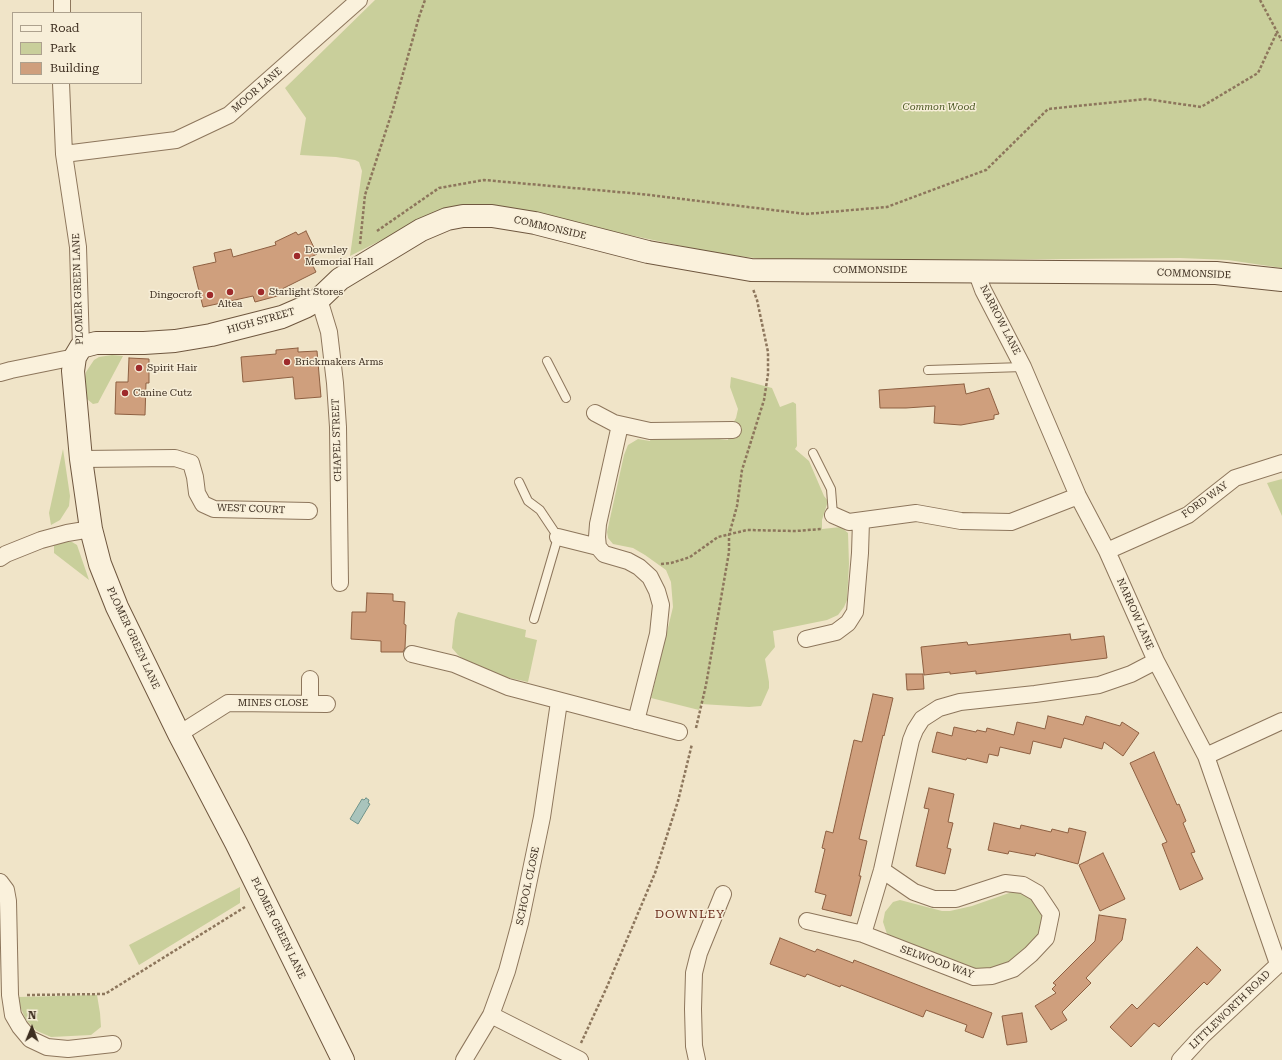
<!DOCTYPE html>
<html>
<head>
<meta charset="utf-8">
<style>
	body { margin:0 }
	#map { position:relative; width:1282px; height:1060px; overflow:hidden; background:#f0e4c8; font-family:"Roboto Serif",serif }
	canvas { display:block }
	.legend { position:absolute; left:12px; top:12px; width:130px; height:72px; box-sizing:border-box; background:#f7eed8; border:1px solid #ada18e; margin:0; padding:5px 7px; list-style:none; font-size:12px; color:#3d2e20 }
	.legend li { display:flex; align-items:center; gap:8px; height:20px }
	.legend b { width:20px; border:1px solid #ada18e }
	.north { position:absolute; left:12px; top:1008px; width:40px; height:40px; -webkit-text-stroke:3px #f7eed8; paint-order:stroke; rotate:1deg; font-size:11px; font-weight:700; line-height:16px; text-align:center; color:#3d2e20 }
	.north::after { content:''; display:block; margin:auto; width:14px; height:18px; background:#3d2e20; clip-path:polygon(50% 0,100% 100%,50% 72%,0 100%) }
</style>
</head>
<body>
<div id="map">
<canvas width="1282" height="1060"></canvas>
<ul class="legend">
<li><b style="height:5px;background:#faf1dc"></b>Road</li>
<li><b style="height:11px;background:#c9cf9b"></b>Park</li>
<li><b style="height:11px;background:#cf9f7d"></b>Building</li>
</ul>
<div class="north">N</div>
</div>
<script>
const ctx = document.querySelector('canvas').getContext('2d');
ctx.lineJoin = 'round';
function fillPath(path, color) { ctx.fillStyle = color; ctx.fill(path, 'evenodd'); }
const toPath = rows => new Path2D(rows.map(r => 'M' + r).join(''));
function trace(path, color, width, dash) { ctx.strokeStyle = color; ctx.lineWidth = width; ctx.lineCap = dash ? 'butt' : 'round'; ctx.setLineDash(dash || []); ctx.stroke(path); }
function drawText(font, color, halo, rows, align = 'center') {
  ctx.font = font + ' "Roboto Serif",serif'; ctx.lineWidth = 3; ctx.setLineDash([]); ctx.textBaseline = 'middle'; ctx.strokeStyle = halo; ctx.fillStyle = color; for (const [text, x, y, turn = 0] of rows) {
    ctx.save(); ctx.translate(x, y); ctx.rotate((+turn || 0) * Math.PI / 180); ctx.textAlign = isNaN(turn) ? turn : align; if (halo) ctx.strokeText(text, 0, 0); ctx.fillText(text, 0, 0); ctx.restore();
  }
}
fillPath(toPath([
	[375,0,1282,0,1282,268,1228,260,1180,258,846,261,770,260,715,253,510,210,481,205,467,205,450,207,433,214,350,256,362,171,359,162,355,160,336,157,300,155,306,118,285,88],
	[112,355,123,356,98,403,93,404,87,399,85,393,85,378,86,372,94,360,99,357],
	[731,377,772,388,780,407,793,402,796,404,797,446,795,449,809,461,824,496,828,501,822,520,822,529,841,527,848,533,849,564,847,600,844,607,838,615,827,620,773,631,775,647,765,659,769,682,769,688,761,706,749,707,701,704,699,710,651,698,673,607,671,582,666,570,645,555,633,548,613,544,608,538,607,532,624,455,628,445,638,439,650,441,651,437,675,439,710,438,728,440,732,425,736,418,738,409,730,387],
	[63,449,70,496,69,506,60,520,51,525,49,513],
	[1282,479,1282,516,1267,483],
	[63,542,72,542,77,545,89,580,54,553,54,545],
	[458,612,526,630,525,637,537,640,528,682,496,675,471,665,458,655,452,648,455,620],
	[240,887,240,903,139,965,129,945],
	[1012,892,1023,892,1034,898,1044,910,1038,945,995,973,983,972,897,941,887,934,883,922,885,912,893,902,900,900,942,911,950,911,972,906],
	[97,995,100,1013,101,1027,91,1035,51,1037,37,1031,26,1020,19,1004,19,997]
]), '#c9cf9b');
const water = toPath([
	[366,798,369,800,368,803,370,804,358,824,350,819,362,799,364,800,366,798]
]);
fillPath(water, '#a9c4bc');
trace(water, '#6f938a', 1);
const building = toPath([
	[306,231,317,254,309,258,316,272,280,290,281,295,255,302,253,296,203,307,193,267,216,262,214,253,231,249,233,257,276,245,275,242,296,232,298,235,306,231],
	[298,348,298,352,317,351,321,397,295,399,293,377,243,382,241,357,276,354,276,350,298,348],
	[129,358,149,359,149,383,146,383,145,415,115,414,116,382,128,382,129,358],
	[964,384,966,394,989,388,999,414,994,415,994,419,961,425,934,423,935,406,906,408,880,408,879,390,964,384],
	[367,593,393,594,393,601,405,602,404,624,406,625,405,648,403,652,381,652,381,641,351,639,352,612,366,612,367,593],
	[1070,634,1071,640,1104,636,1107,658,976,674,976,671,950,674,950,672,924,675,921,647,967,642,968,645,1070,634],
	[906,674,923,674,924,689,907,690,906,674],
	[873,694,893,698,884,736,883,735,859,839,867,841,859,876,861,876,851,916,822,909,826,895,815,892,825,849,822,848,826,831,833,833,854,740,862,742,873,694],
	[1048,716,1083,725,1086,716,1120,726,1122,722,1139,733,1123,756,1104,742,1102,749,1064,738,1061,748,1033,741,1030,754,1000,747,998,756,989,754,987,763,967,758,966,760,932,752,937,732,952,736,954,727,976,732,977,730,986,732,987,728,1014,735,1017,722,1045,729,1048,716],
	[1154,752,1177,805,1179,804,1186,821,1183,823,1195,852,1191,853,1203,879,1180,890,1162,844,1167,842,1130,763,1154,752],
	[929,788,954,794,948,822,953,823,947,848,951,849,945,874,916,866,929,809,924,808,929,788],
	[994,823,1020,829,1021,825,1051,832,1052,829,1068,833,1069,828,1086,832,1078,864,1036,853,1035,856,1009,851,1008,854,988,850,994,823],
	[1103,853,1125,899,1100,911,1079,865,1103,853],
	[1099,915,1126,919,1122,940,1086,978,1091,983,1062,1012,1067,1020,1051,1030,1035,1006,1056,993,1052,989,1056,985,1053,983,1095,941,1099,915],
	[780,938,815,952,817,949,853,963,854,960,933,991,992,1013,983,1038,965,1031,967,1025,926,1010,923,1017,841,985,840,987,807,974,805,977,770,964,780,938],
	[1197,947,1221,970,1207,985,1204,982,1159,1027,1154,1023,1131,1047,1110,1027,1132,1004,1137,1009,1197,947],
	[1022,1013,1027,1042,1007,1045,1002,1016,1022,1013]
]);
fillPath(building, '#cf9f7d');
trace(building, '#8d5f41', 1);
const lane = toPath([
	[547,361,566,398],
	[928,370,1023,367],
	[813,453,831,489,833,515],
	[519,482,528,501,540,510,558,537,534,619]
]);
const street = toPath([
	[62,13,62,0],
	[61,83,64,154,78,247,81,347],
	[64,154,176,140,229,115,359,0],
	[976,271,983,290,1023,367,1078,496,1107,551,1156,661,1206,756,1278,964],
	[319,299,329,332,335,383,338,427,340,583],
	[0,373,11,370,75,357],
	[595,413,614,423,650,431,733,430],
	[620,425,598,524,597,537,598,547,604,554,628,561,639,567,650,577,657,591,661,605,658,634,636,721],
	[81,459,175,458,191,463,195,477,197,493,203,504,214,509,309,511],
	[833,515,849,522,916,513,961,521,1011,522,1078,496],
	[558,537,598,547],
	[1107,551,1188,515,1235,478,1282,463],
	[0,558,6,554,41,540,67,533,91,529],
	[806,639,836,632,848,623,855,612,860,553,861,521],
	[412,654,454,664,508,687,679,732],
	[310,679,310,703],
	[179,734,228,703,327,704],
	[1206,756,1282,721],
	[882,870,914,892,934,899,956,899,1005,883,1023,885,1037,893,1051,914,1046,938,1031,954,1013,969,992,976,974,977,863,934,882,870,911,740,915,730,922,719,939,708,960,702,1035,694,1099,685,1131,674,1156,661],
	[0,882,6,890,8,901,10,995,13,1015,20,1027,30,1039,47,1047,68,1049,113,1044],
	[807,921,863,934],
	[491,1015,580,1060],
	[464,1060,491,1015,507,971,520,923,542,817,559,702],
	[697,1060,694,1046,693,1009,694,973,699,953,723,894],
	[1180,1060,1202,1036,1282,961]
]);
const secondary = toPath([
	[343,1060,236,843,179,734,117,607,100,564,91,529,81,459,73,371,75,357,81,347,96,343,144,343,175,341,211,335,282,317,305,307,319,299,340,279,421,230,447,219,463,216,492,216,535,223,648,252,751,270,1216,273,1282,280]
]);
trace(lane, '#8d765c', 10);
trace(street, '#8d765c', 18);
trace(secondary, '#6f573f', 24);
trace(toPath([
	[1260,0,1282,41],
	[377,231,439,188,484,180,641,194,806,214,887,207,986,170,1048,109,1146,99,1201,107,1258,73,1277,32],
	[360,244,365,195,393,109,419,17,425,0],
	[661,564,671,563,684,559,690,557,718,537,747,530,796,531,822,529],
	[696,728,706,685,729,552,729,535,737,506,742,470,764,400,768,374,768,352,757,300,753,289],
	[27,995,105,994,245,907],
	[581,1043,606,989,655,873,678,801,692,744]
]), '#8d765c', 2.5, [3, 2]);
trace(lane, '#faf1dc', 8);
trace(street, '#faf1dc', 16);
trace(secondary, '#faf1dc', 22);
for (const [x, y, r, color] of [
	[297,256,4,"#9e2a2b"],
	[230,292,4,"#9e2a2b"],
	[261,292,4,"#9e2a2b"],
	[210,295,4,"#9e2a2b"],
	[287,362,4,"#9e2a2b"],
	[139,368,4,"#9e2a2b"],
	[125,393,4,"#9e2a2b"]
]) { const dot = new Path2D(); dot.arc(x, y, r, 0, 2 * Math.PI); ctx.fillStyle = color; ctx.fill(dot); trace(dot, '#f7eed8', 1.5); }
drawText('10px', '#3d2e20', '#f7eed8', [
	["MOOR LANE",257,90,-41],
	["COMMONSIDE",550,228,13],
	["COMMONSIDE",870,270],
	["COMMONSIDE",1194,274,2],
	["PLOMER GREEN LANE",78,289,-92],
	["NARROW LANE",1000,320,63],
	["HIGH STREET",261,321,-16],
	["CHAPEL STREET",337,440,-92],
	["FORD WAY",1205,500,-36],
	["WEST COURT",251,509,2],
	["NARROW LANE",1135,614,66],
	["PLOMER GREEN LANE",133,638,65],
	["MINES CLOSE",273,703],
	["SCHOOL CLOSE",528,886,-78],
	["PLOMER GREEN LANE",278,928,64],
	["SELWOOD WAY",937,962,20],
	["LITTLEWORTH ROAD",1230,1010,-44]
]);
drawText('italic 10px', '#4d5a26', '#f7eed8', [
	["Common Wood",939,107]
]);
drawText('10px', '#3d2e20', '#f7eed8', [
	["Downley",305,250],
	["Memorial Hall",305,262],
	["Starlight Stores",269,292],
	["Dingocroft",202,295,"right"],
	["Altea",230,304,"center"],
	["Brickmakers Arms",295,362],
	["Spirit Hair",147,368],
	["Canine Cutz",133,393]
], 'left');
ctx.letterSpacing = '1px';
drawText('12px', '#6b2e1e', '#f7eed8', [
	["DOWNLEY",690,914]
]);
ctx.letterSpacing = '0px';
</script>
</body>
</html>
